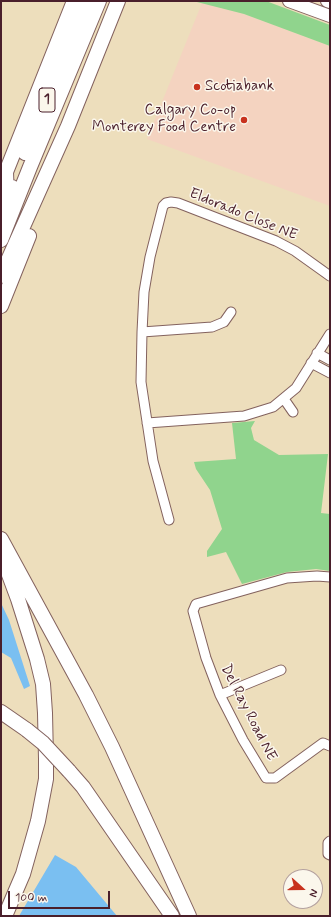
<!DOCTYPE html>
<html>
<head>
<meta charset="utf-8">
<style>
	body { margin:0 }
	#map { position:relative; width:331px; height:917px; overflow:hidden; background:#eddebc; font-family:Mynerve,sans-serif }
	canvas { display:block }
	.frame { position:absolute; inset:0; border:2px solid #4a1f2b; pointer-events:none }
	.north { position:absolute; left:283px; top:869px; width:40px; height:40px; box-sizing:border-box; background:#fbf7ec; border:1px solid #b4a19f; border-radius:50%; rotate:111deg; font-size:11px; font-weight:700; line-height:16px; text-align:center; color:#4a1f2b }
	.north::after { content:''; display:block; margin:auto; width:14px; height:18px; background:#c8321e; clip-path:polygon(50% 0,100% 100%,50% 72%,0 100%) }
	.scale { position:absolute; left:8px; top:891px; width:102px; height:18px; box-sizing:border-box; border:2px solid #4a1f2b; border-top:0; padding-left:5px; font-size:12px; line-height:14px; white-space:nowrap; color:#4a1f2b; -webkit-text-stroke:3px #fbf7ec; paint-order:stroke }
</style>
</head>
<body>
<div id="map">
<canvas width="331" height="917"></canvas>
<div class="frame"></div>
<div class="north">N</div>
<div class="scale">100 m</div>
</div>
<script>
const ctx = document.querySelector('canvas').getContext('2d');
ctx.lineJoin = 'round';
function fillPath(path, color) { ctx.fillStyle = color; ctx.fill(path, 'evenodd'); }
const toPath = rows => new Path2D(rows.map(r => 'M' + r).join(''));
function trace(path, color, width, dash) { ctx.strokeStyle = color; ctx.lineWidth = width; ctx.lineCap = dash ? 'butt' : 'round'; ctx.setLineDash(dash || []); ctx.stroke(path); }
function drawText(font, color, halo, rows, align = 'center') {
  ctx.font = font + ' Mynerve,sans-serif'; ctx.lineWidth = 3; ctx.setLineDash([]); ctx.textBaseline = 'middle'; ctx.strokeStyle = halo; ctx.fillStyle = color; for (const [text, x, y, turn = 0] of rows) {
    ctx.save(); ctx.translate(x, y); ctx.rotate((+turn || 0) * Math.PI / 180); ctx.textAlign = isNaN(turn) ? turn : align; if (halo) ctx.strokeText(text, 0, 0); ctx.fillText(text, 0, 0); ctx.restore();
  }
}
fillPath(toPath([
	[202,3,244,14,330,46,330,206,147,139]
]), '#f4d3c0');
fillPath(toPath([
	[193,1,266,1,330,25,330,46,244,14],
	[255,421,251,428,254,440,279,455,328,454,321,513,330,514,330,571,316,569,287,572,242,584,226,552,207,557,207,551,222,529,210,490,196,469,194,462,236,459,232,423]
]), '#90d48d');
fillPath(toPath([
	[1,603,9,620,30,686,24,689,11,658,1,652],
	[55,855,76,867,117,916,19,916]
]), '#7abff1');
const minor = toPath([
	[142,332,212,327,224,322,231,312],
	[317,353,330,360],
	[311,363,330,373],
	[284,399,293,412],
	[147,423,244,416,273,407,296,388,330,334],
	[169,520,153,461,141,382,142,332,144,292,150,257,163,206,166,203,171,202,178,203,276,241,295,251,330,276],
	[330,577,317,576,287,578,196,604,193,611,206,658,220,695,243,740,266,778,275,778,323,743,330,746],
	[220,695,281,670],
	[330,841,328,843,328,854,330,855]
]);
const major = toPath([
	[289,1,330,16],
	[327,1,330,2]
]);
const highway = toPath([
	[25,153,86,1],
	[7,198,6,172,74,1],
	[1,213,12,187],
	[1,240,30,167,99,1],
	[1,276,68,126,118,1],
	[1,306,29,236],
	[1,539,86,695,112,747,189,916],
	[2,556,18,599,37,659,43,684,45,713,46,759,46,779,38,821,23,874,5,916],
	[1,712,27,730],
	[69,771,83,787,172,916]
]);
trace(minor, '#83625e', 11);
trace(major, '#83625e', 14);
trace(highway, '#83625e', 16);
trace(minor, '#fff', 9);
trace(major, '#fff', 12);
trace(highway, '#fff', 14);
const highwayBridge = toPath([
	[27,730,43,743,69,771]
]);
trace(highwayBridge, '#83625e', 16, []);
trace(highwayBridge, '#fff', 14);
for (const [x, y, r, color] of [
	[197,87,4,"#c8321e"],
	[244,120,4,"#c8321e"]
]) { const dot = new Path2D(); dot.arc(x, y, r, 0, 2 * Math.PI); ctx.fillStyle = color; ctx.fill(dot); trace(dot, '#fbf7ec', 1.5); }
for (const [x, y, w] of [
	[47,100,16]
]) { const box = new Path2D(); box.roundRect(x - w / 2, y - 12, w, 24, 3); ctx.fillStyle = '#fbf7ec'; ctx.fill(box); trace(box, '#4a1f2b', 1); }
drawText('bold 14px', '#4a1f2b', null, [
	["1",47,100]
]);
drawText('15px', '#4a1f2b', '#fbf7ec', [
	["Scotiabank",205,87],
	["Calgary Co-op",236,111,"right"],
	["Monterey Food Centre",236,128,"right"]
], 'left');
drawText('15px', '#4a1f2b', '#fbf7ec', [
	["Eldorado Close NE",243,215,22],
	["Del Ray Road NE",248,713,63]
]);
</script>
</body>
</html>
